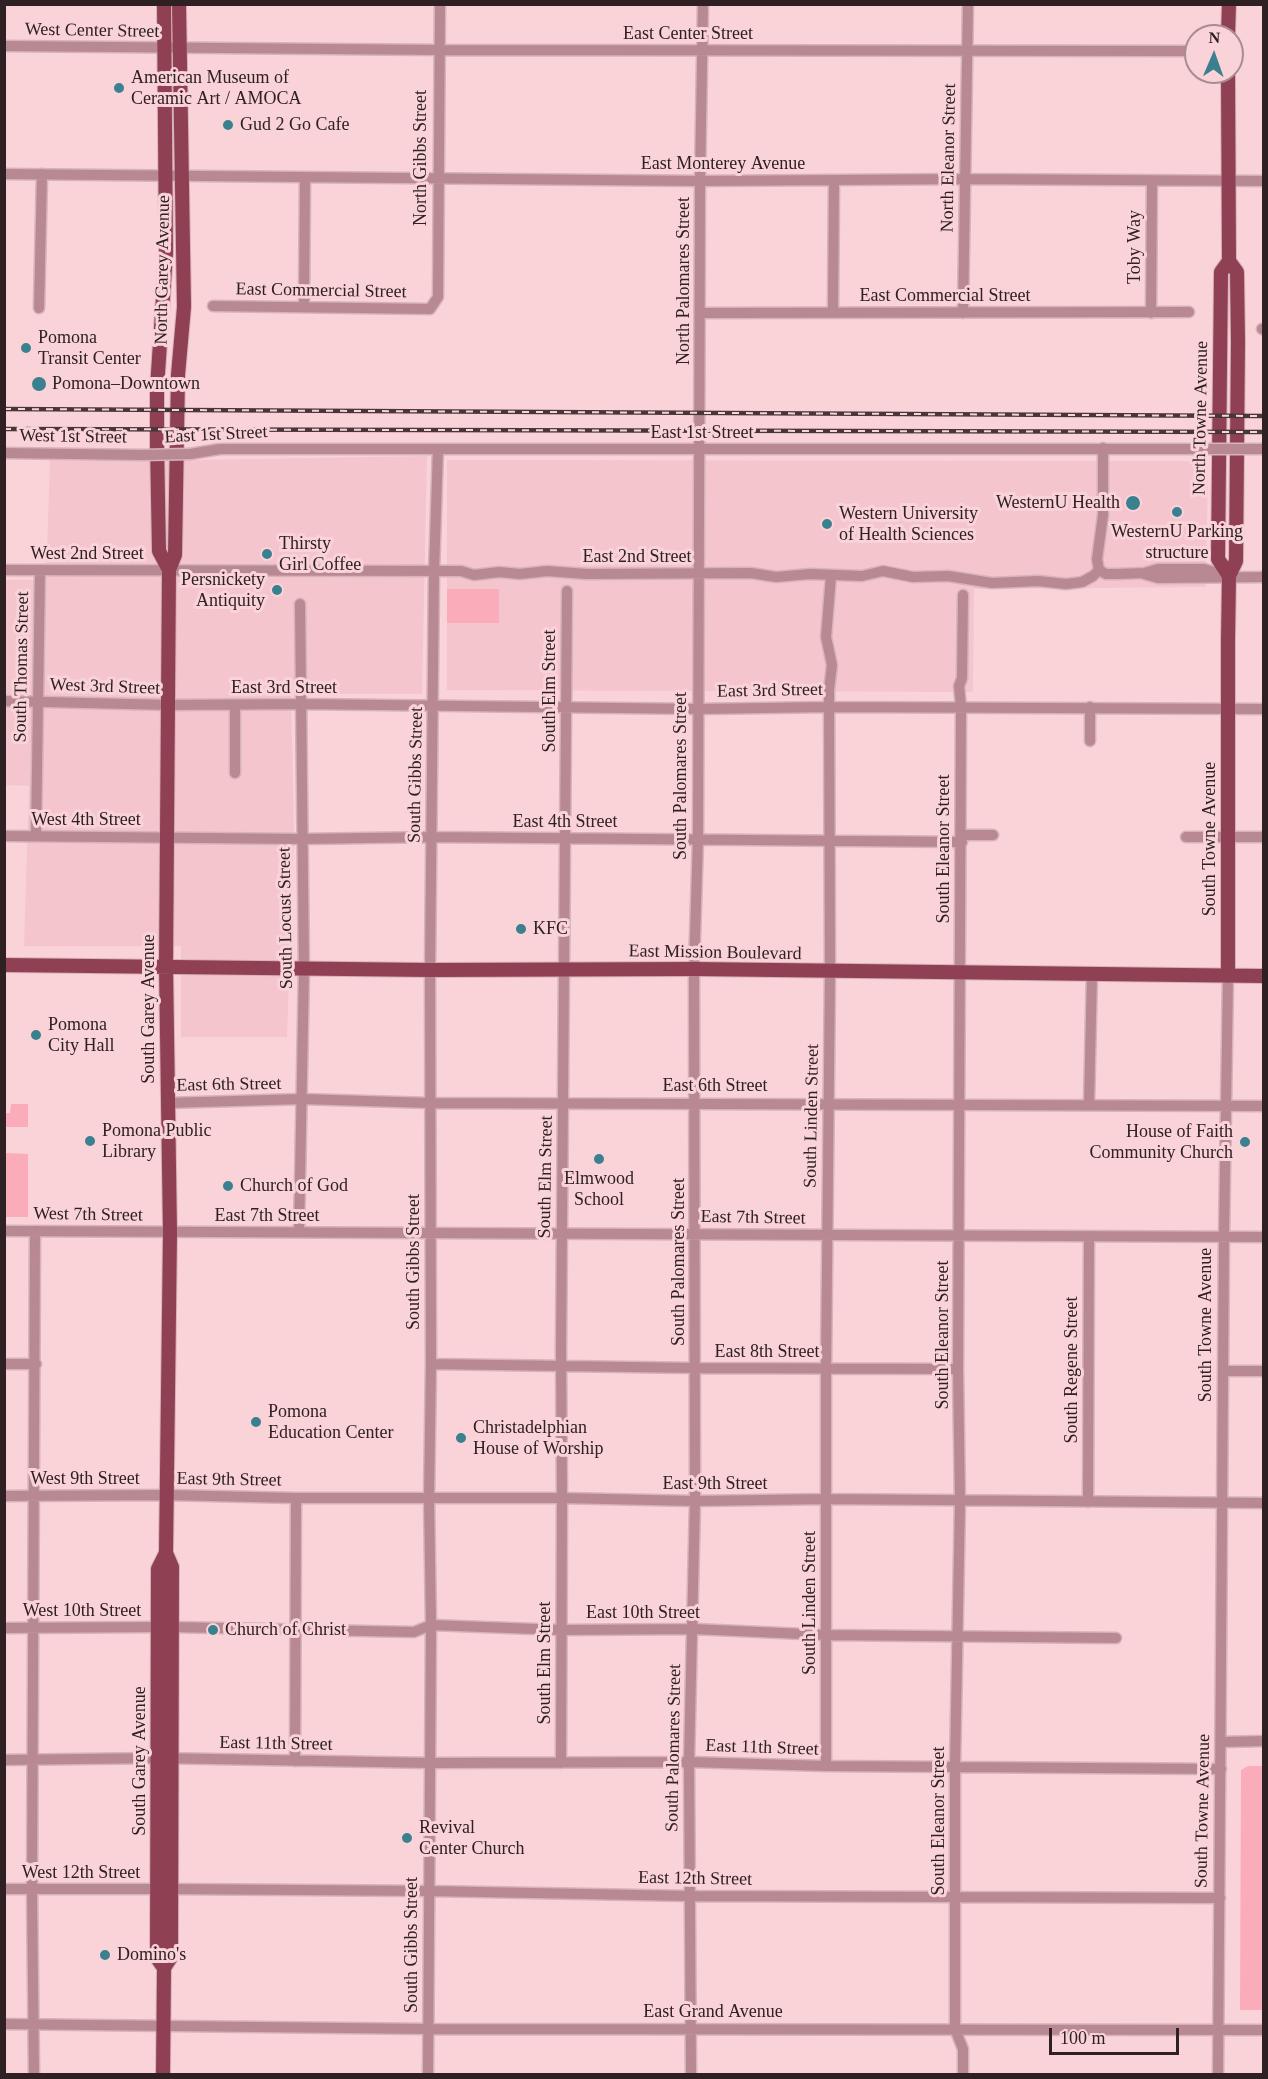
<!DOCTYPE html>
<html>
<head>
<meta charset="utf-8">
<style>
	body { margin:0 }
	#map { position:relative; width:1268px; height:2079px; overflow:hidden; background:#fad3d9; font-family:Georgia,serif }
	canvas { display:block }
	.frame { position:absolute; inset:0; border:6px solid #2f2023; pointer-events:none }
	.north { position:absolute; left:1184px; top:24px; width:60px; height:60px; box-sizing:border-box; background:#fad3d9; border:2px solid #a98b90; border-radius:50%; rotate:2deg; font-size:16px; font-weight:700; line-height:24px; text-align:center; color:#2f2023 }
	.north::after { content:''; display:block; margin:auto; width:21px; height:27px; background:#3b808e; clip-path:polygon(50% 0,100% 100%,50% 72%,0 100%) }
	.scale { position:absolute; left:1049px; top:2028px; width:130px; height:27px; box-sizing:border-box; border:3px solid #2f2023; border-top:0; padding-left:8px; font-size:18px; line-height:21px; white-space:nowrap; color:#2f2023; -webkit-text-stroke:4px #fad3d9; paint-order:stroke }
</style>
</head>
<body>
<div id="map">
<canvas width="1268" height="2079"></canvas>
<div class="frame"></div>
<div class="north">N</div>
<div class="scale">100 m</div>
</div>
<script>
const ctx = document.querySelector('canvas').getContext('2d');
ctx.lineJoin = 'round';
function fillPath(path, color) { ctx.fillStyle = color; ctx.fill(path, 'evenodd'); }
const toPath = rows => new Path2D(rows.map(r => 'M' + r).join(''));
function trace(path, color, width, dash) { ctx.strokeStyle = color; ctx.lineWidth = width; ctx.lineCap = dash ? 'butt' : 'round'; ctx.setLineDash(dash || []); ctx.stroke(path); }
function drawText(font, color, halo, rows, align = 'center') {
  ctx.font = font + ' Georgia,serif'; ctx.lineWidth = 6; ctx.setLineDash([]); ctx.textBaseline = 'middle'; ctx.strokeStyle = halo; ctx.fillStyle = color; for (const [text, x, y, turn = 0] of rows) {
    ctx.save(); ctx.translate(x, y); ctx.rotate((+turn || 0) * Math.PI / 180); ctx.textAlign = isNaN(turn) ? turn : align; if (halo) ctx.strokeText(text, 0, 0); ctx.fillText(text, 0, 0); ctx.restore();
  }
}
fillPath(toPath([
	[427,456,422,694,291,694,294,830,287,1037,181,1037,181,946,24,946,29,786,5,785,5,580,46,580,50,460,141,461],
	[447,460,1208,461,1206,587,974,589,973,692,447,690]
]), '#f5c5cd');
fillPath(toPath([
	[447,589,499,589,499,623,447,623],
	[11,1104,28,1104,28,1127,5,1127,5,1113,10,1113],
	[5,1153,28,1154,28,1217,5,1217],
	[1248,1766,1263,1766,1263,2010,1240,2010,1241,1770]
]), '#fbacbb');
const minor = toPath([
	[4,46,439,50,1196,51],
	[4,174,700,181,965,179,1264,181],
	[213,306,430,309,438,297,440,4],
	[304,306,305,178],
	[39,308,42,174],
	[833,311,834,181],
	[700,313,1189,312],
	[963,313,968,4],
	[1151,313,1152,182],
	[1262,329,1264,329],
	[1250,449,1264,449],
	[4,453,141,455],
	[190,454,220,449,1206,449],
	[4,570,461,571,474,575,499,572,520,574,547,571,587,574,751,573,776,577,810,574,862,576,883,571,913,577,948,576,992,583,1038,581,1066,584,1082,582,1093,576,1099,570],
	[1099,570,1106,574,1116,574,1144,573,1158,569,1204,569,1229,576],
	[1099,570,1097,559,1103,515,1103,448],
	[1144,574,1158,578,1264,577],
	[963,595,962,678,959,686,961,707,958,1369,960,1501,955,1767,955,2029,963,2049,963,2074],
	[4,701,169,705,302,704,698,709,829,707,1264,709],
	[1090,741,1090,707],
	[235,773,235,705],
	[961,835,993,835],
	[4,836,302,839,431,837,962,842],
	[36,836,40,570],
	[1186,837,1264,837],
	[167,1103,302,1099,430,1103,1264,1106],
	[1089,1104,1092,973],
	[4,1231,1264,1237],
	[299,1232,304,969,300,604],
	[4,1364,36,1364],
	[431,1364,696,1368,958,1369],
	[1224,1371,1264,1371],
	[4,1496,167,1495,296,1498,562,1498,695,1501,827,1499,1264,1503],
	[1088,1502,1089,1238],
	[171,1627,414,1632,431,1625,562,1630,693,1629,826,1635,1116,1638],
	[4,1628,159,1627],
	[1221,1742,1264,1741],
	[4,1760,158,1758,431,1763,689,1762,826,1766,1221,1769],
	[295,1761,296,1498],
	[561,1763,562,1498,561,1350,567,591],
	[826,1766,826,1369,830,972,829,690,832,665,826,637,831,576],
	[4,1889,158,1889],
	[170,1889,429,1891,689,1896,1220,1898],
	[4,2024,428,2029,1264,2030],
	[34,2074,32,1890,35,1231],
	[428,2074,431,1625,429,1498,431,1364,430,970,434,572,438,449],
	[691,2074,689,1762,695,1501,694,969,698,839,700,181,703,4],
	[1218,2074,1224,1237,1228,976]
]);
const major = toPath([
	[164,4,166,253,157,388,157,444,159,551,169,570,166,966,170,1233,166,1553,158,1569,157,1958,164,1968],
	[1228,36,1229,4],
	[1228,72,1229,261,1237,272,1238,342,1236,561,1229,576,1228,641,1228,976],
	[1229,261,1221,272,1218,559,1229,576],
	[169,570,175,555,178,375,184,307,179,4],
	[4,965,430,970,694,969,1264,976],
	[163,2074,164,1968,171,1957,172,1567,166,1553]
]);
trace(minor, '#d5b3b8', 13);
trace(major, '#d5b3b8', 16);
trace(minor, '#b88992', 10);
trace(major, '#904053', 14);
const rail = toPath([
	[4,409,1264,416],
	[4,429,1264,432]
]);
trace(rail, '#483639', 4.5);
trace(rail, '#fad3d9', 2, [7]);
const minorBridge = toPath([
	[1206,449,1250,449],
	[141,455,190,454]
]);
trace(minorBridge, '#d5b3b8', 13, []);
trace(minorBridge, '#b88992', 10);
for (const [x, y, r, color] of [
	[119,88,6,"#3b808e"],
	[228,125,6,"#3b808e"],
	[26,348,6,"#3b808e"],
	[39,384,8,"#3b808e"],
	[1133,503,8,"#3b808e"],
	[1177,512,6,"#3b808e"],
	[827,524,6,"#3b808e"],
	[267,554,6,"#3b808e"],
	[277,590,6,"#3b808e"],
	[521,929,6,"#3b808e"],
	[36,1035,6,"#3b808e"],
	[90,1141,6,"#3b808e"],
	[1245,1142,6,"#3b808e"],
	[599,1159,6,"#3b808e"],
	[228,1186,6,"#3b808e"],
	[256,1422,6,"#3b808e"],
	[461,1438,6,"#3b808e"],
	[213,1630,6,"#3b808e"],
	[407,1838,6,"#3b808e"],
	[105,1955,6,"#3b808e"]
]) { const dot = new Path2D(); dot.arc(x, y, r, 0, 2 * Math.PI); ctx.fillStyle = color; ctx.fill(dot); trace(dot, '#fad3d9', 2); }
drawText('18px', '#2f2023', '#fad3d9', [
	["West Center Street",92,31,1],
	["East Center Street",688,34],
	["North Gibbs Street",421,158,-90],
	["North Eleanor Street",949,158,-89],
	["East Monterey Avenue",723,164],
	["Toby Way",1135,247,-90],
	["North Garey Avenue",163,270,-89],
	["North Palomares Street",684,281,-90],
	["East Commercial Street",321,291,1],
	["East Commercial Street",945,296],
	["North Towne Avenue",1201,418,-89],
	["East 1st Street",702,433],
	["East 1st Street",216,435,-3],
	["West 1st Street",73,437,1],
	["West 2nd Street",87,554],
	["East 2nd Street",637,557],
	["South Thomas Street",22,667,-89],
	["West 3rd Street",105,687,2],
	["East 3rd Street",284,688],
	["South Elm Street",550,691,-90],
	["East 3rd Street",770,691,-1],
	["South Gibbs Street",416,775,-89],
	["South Palomares Street",681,776,-90],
	["West 4th Street",86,820],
	["East 4th Street",565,822],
	["South Towne Avenue",1210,839,-90],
	["South Eleanor Street",944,849,-90],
	["South Locust Street",286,918,-91],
	["East Mission Boulevard",715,953,1],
	["South Garey Avenue",149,1009,-90],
	["East 6th Street",229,1085,-1],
	["East 6th Street",715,1086],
	["South Linden Street",812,1116,-89],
	["South Elm Street",546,1177,-89],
	["West 7th Street",88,1215,1],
	["East 7th Street",267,1216],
	["East 7th Street",753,1218,1],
	["South Gibbs Street",414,1262,-90],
	["South Palomares Street",679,1262,-90],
	["South Towne Avenue",1206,1325,-90],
	["South Eleanor Street",943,1335,-90],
	["East 8th Street",767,1352],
	["South Regene Street",1072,1370,-90],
	["West 9th Street",85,1479],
	["East 9th Street",229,1480,1],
	["East 9th Street",715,1484],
	["South Linden Street",810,1603,-90],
	["West 10th Street",82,1611],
	["East 10th Street",643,1613],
	["South Elm Street",545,1663,-90],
	["East 11th Street",276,1744,1],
	["South Palomares Street",674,1748,-89],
	["East 11th Street",762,1748,2],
	["South Garey Avenue",140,1761,-90],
	["South Towne Avenue",1203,1811,-89],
	["South Eleanor Street",939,1821,-90],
	["West 12th Street",81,1873],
	["East 12th Street",695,1879,1],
	["South Gibbs Street",412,1945,-90],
	["East Grand Avenue",713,2012]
]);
drawText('18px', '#2f2023', '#fad3d9', [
	["American Museum of",131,78],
	["Ceramic Art / AMOCA",131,99],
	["Gud 2 Go Cafe",240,125],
	["Pomona",38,338],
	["Transit Center",38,359],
	["Pomona–Downtown",52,384],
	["WesternU Health",1120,503,"right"],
	["Western University",839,514],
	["of Health Sciences",839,535],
	["WesternU Parking",1177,532,"center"],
	["structure",1177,553,"center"],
	["Thirsty",279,544],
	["Girl Coffee",279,565],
	["Persnickety",265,580,"right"],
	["Antiquity",265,601,"right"],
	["KFC",533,929],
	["Pomona",48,1025],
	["City Hall",48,1046],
	["Pomona Public",102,1131],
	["Library",102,1152],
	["House of Faith",1233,1132,"right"],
	["Community Church",1233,1153,"right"],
	["Elmwood",599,1179,"center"],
	["School",599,1200,"center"],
	["Church of God",240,1186],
	["Pomona",268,1412],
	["Education Center",268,1433],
	["Christadelphian",473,1428],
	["House of Worship",473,1449],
	["Church of Christ",225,1630],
	["Revival",419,1828],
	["Center Church",419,1849],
	["Domino's",117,1955]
], 'left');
</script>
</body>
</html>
